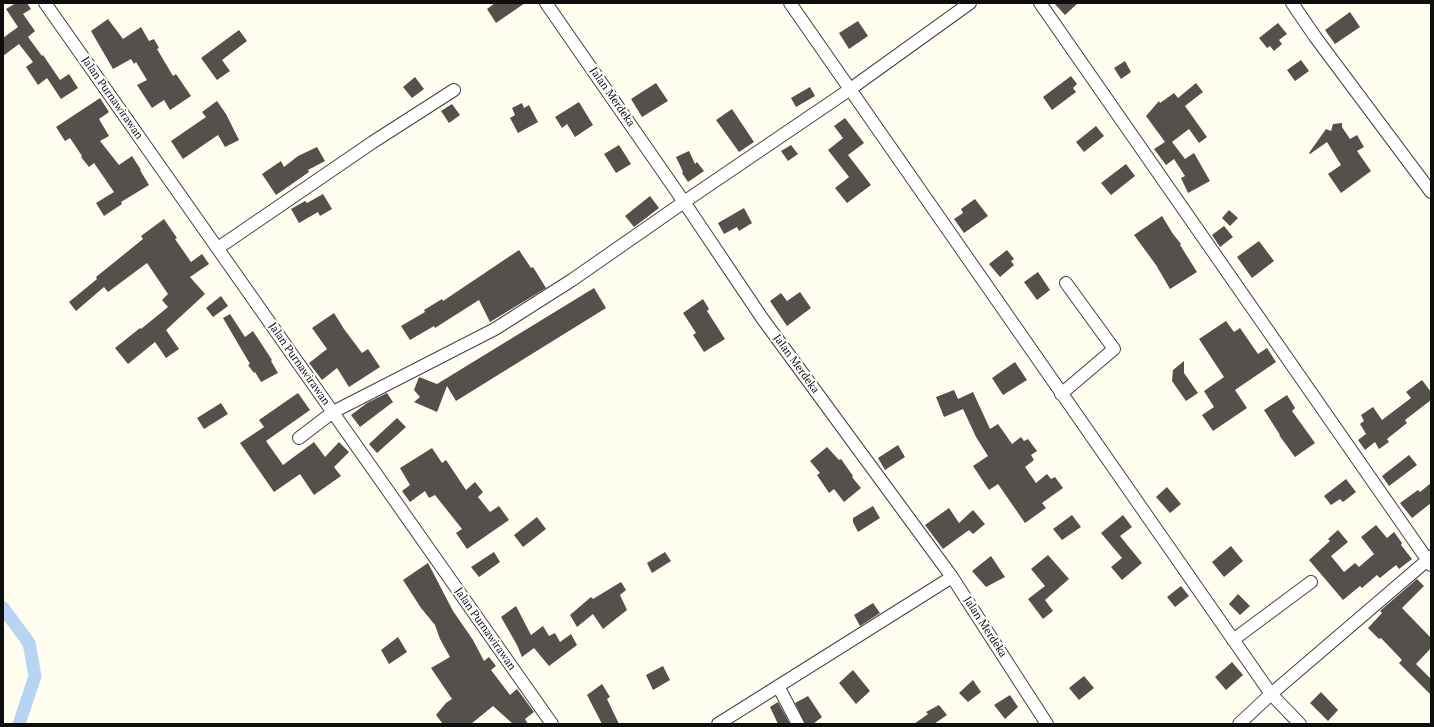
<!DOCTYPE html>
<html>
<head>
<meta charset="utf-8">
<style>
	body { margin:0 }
	#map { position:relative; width:1434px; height:727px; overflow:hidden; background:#fefdef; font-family:"PT Serif",serif }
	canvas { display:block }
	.frame { position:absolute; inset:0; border:4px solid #0e0e0e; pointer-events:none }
</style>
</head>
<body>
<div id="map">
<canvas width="1434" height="727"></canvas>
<div class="frame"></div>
</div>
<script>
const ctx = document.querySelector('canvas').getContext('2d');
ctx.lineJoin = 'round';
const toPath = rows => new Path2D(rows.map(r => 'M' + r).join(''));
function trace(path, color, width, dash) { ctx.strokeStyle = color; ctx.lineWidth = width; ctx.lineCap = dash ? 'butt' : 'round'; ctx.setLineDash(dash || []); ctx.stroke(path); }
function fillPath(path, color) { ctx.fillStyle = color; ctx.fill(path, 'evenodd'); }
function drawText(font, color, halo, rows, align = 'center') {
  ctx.font = font + ' "PT Serif",serif'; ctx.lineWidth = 4; ctx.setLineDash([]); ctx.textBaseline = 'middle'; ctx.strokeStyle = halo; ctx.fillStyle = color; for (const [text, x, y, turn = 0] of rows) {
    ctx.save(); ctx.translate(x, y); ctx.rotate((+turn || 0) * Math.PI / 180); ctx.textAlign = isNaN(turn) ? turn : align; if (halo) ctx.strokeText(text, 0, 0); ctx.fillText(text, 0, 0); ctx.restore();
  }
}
trace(toPath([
	[3,608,29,643,35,676,19,724]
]), '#b7d5f2', 13);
fillPath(toPath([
	[16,3,27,3,31,9,23,14,35,31,28,37,42,56,43,55,60,80,69,74,78,88,61,99,47,78,38,85,26,67,33,62,19,44,3,56,3,38,18,27,6,9],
	[495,3,525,3,496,23,487,9],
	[1054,3,1078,3,1065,15],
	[1350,12,1360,27,1335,44,1325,30],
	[108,19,123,39,141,27,149,41,154,39,159,48,157,49,173,76,176,74,191,96,170,110,164,100,152,108,137,85,147,80,136,62,134,64,131,59,113,69,91,31],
	[858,21,868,36,849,49,839,33],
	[1278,23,1287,34,1279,40,1282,44,1274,51,1270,46,1267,48,1259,38],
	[239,30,247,41,222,60,230,71,217,80,201,58],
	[1301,60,1309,71,1295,81,1287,70],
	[1125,61,1131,72,1121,79,1114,68],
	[1071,76,1077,84,1073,88,1076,92,1052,110,1043,97],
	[415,77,424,89,412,98,403,87],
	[656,83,668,101,642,117,631,99],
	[1196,83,1203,92,1185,106,1207,137,1199,143,1189,129,1172,142,1185,159,1194,153,1210,181,1188,193,1181,178,1185,176,1174,159,1166,165,1154,149,1165,142,1146,116,1159,101,1160,103,1174,93,1178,98],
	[810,87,815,96,796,107,791,98],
	[100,98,109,112,99,119,109,136,100,141,119,165,132,156,141,170,140,170,149,185,121,202,122,204,104,216,96,203,114,192,94,163,89,167,81,157,82,156,70,138,65,141,56,127],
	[217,101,226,114,239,140,225,147,218,135,183,159,171,141,206,117,202,112],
	[579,102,593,125,575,137,567,124,562,128,555,117],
	[522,103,524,108,529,105,538,122,518,133,510,118,515,115,512,108],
	[452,104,460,115,449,123,441,111],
	[732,109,754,142,739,152,716,120],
	[845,118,864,143,848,155,871,185,847,203,835,188,849,177,828,150,843,138,834,126],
	[1342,123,1342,127,1350,139,1357,135,1364,147,1357,151,1371,171,1341,193,1328,174,1341,165,1327,142,1310,154,1309,153,1326,129,1331,131,1333,124],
	[1096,126,1104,136,1084,152,1076,142],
	[619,145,631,164,616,173,604,154],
	[791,145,798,154,788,161,781,151],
	[317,147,325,161,308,170,309,172,276,195,262,174,281,161,284,167,298,156],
	[689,151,695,164,697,162,704,171,688,182,682,173,683,172,676,157],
	[1126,164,1135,176,1111,195,1101,183],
	[323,194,332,209,320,216,318,212,299,223,291,209,305,201,307,203],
	[650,196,659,208,634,227,625,216],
	[975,199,988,216,964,233,954,219,963,213,961,209],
	[744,208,752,223,739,231,737,227,724,234,718,223],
	[1229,210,1238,218,1230,226,1222,218],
	[1162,216,1173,234,1181,244,1180,245,1197,272,1170,289,1156,265,1134,235],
	[164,219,177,238,175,239,191,262,202,254,209,264,190,277,205,294,166,330,179,349,166,358,155,342,128,364,115,348,140,328,141,329,168,307,162,300,168,294,147,263,108,292,104,287,76,311,69,302,97,279,96,277,143,239,141,236],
	[1224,226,1233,237,1220,247,1212,235],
	[1259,241,1274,261,1252,278,1237,257],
	[519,250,531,268,533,267,546,288,490,322,479,300,435,328,434,326,410,340,401,326,425,312,424,310,442,299,443,301],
	[1007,250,1014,259,1011,261,1014,265,1000,277,989,264],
	[1038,272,1050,290,1037,300,1024,282],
	[594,288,606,308,456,401,447,386,437,412,414,402,420,397,414,390,419,377,437,384],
	[800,292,811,308,787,326,770,301,781,293,787,301],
	[221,296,228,306,213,317,206,308],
	[703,299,709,309,707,311,725,339,704,352,693,335,696,333,683,313],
	[334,313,344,329,362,353,368,349,380,367,349,387,337,368,322,380,309,363,327,349,312,328],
	[230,314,245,337,253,331,272,360,271,361,278,373,261,382,255,372,254,373,248,365,250,364,223,318],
	[1226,321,1234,332,1240,328,1258,354,1267,348,1276,362,1235,390,1247,408,1213,431,1202,415,1214,407,1204,391,1224,377,1199,339],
	[1184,361,1184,373,1198,393,1186,401,1172,381,1173,370],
	[1015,362,1027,380,1003,395,992,378],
	[1422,380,1431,392,1431,400,1405,420,1407,423,1387,439,1389,442,1379,449,1375,442,1365,450,1358,440,1366,434,1360,424,1364,421,1361,415,1373,407,1382,420,1411,398,1406,392],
	[954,390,958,399,973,392,990,429,998,424,1012,444,1021,437,1024,441,1028,439,1037,451,1031,455,1034,460,1025,467,1036,483,1047,474,1051,479,1055,477,1063,488,1042,503,1046,508,1025,523,998,484,989,490,973,466,988,456,976,437,963,409,944,417,936,397],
	[298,393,310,410,266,441,283,465,314,442,325,457,339,442,349,452,334,467,341,476,314,495,300,474,274,492,240,443,264,427,259,420],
	[387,393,393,402,360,427,351,415,367,403],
	[1287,395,1295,408,1292,411,1315,443,1295,457,1279,435,1280,435,1264,410],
	[221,403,228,414,204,429,197,418],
	[397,418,406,427,377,453,369,444],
	[898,445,905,457,885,470,878,458],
	[827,447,839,460,841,459,853,476,852,477,861,488,844,502,834,489,829,493,817,475,820,473,810,461],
	[432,448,442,463,446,460,466,490,475,482,483,492,478,497,490,512,499,506,509,520,467,549,456,533,462,529,435,495,429,498,425,491,410,502,402,491,410,485,400,468],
	[1409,455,1417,465,1389,486,1382,476],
	[1346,479,1356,492,1343,502,1340,499,1331,505,1324,496],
	[1431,483,1431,503,1412,518,1400,503,1418,490,1420,492],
	[1167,487,1181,504,1170,513,1156,497],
	[873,506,880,518,858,532,853,522,853,518],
	[949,508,959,523,973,510,985,524,973,534,969,530,943,549,925,525],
	[1072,515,1081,527,1062,540,1053,529],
	[1123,515,1132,527,1120,536,1142,563,1122,580,1111,567,1122,558,1101,533],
	[537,517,546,529,523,547,514,535],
	[1376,525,1387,538,1394,532,1402,543,1401,545,1412,559,1399,569,1396,565,1380,578,1377,575,1362,588,1360,586,1343,600,1309,560,1330,541,1328,539,1338,530,1348,542,1331,556,1344,572,1355,563,1359,567,1374,554,1361,537],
	[1231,546,1243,561,1224,577,1212,562],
	[494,552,500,562,479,577,471,567],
	[665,552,671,561,652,573,647,563],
	[1048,555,1069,579,1045,600,1053,611,1043,619,1028,599,1045,586,1031,569],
	[991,556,1005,577,986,587,972,571],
	[428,563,453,611,473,640,484,661,489,657,496,666,491,670,510,695,517,689,534,712,525,719,528,724,513,724,493,706,471,724,443,724,436,715,446,703,452,699,431,668,450,657,440,639,435,625,421,608,403,580],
	[1417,579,1424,586,1402,608,1431,638,1431,648,1416,664,1431,679,1431,695,1399,663,1402,660,1381,638,1379,639,1368,628,1382,613,1380,611],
	[621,582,626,590,620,595,627,610,603,629,593,614,577,627,570,615,591,597,593,599],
	[1181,586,1189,596,1175,607,1167,597],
	[1238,594,1250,606,1240,615,1229,604],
	[873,603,880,613,860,626,854,615],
	[516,606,531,635,543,626,549,636,555,633,560,642,571,634,577,645,549,666,534,648,522,657,517,645,501,617],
	[398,637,407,652,389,664,381,650],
	[1232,662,1243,675,1226,690,1215,677],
	[663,666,670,680,653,690,646,675],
	[853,670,870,691,856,704,839,683],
	[1084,676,1094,688,1079,700,1069,688],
	[973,680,981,692,968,702,959,693],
	[602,684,610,697,607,699,619,724,602,724,587,695],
	[1321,692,1338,710,1328,721,1310,703],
	[1010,695,1018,707,1005,719,994,705],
	[808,696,822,717,813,724,805,724,795,703],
	[778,702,790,724,778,724,770,707],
	[939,705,947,715,934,724,914,724,928,714,926,712]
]), '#55504b');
const minor = toPath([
	[45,3,552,724],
	[546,3,684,202,762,318,952,577,1047,724],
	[790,3,1271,694,1300,724],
	[1040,3,1431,565],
	[1292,3,1316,38,1431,192],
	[218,248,373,142,454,90],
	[1061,394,1114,349,1066,283],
	[299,438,333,412,495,329,572,280,684,202,849,90,970,3],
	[1233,640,1311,582],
	[778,686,798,724],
	[718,724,952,577],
	[1239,724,1271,694,1431,557]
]);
trace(minor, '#414141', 14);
trace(minor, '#fff', 12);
drawText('11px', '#0e0e0e', '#fff', [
	["Jalan Merdeka",612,97,55],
	["Jalan Purnawirawan",112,98,55],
	["Jalan Purnawirawan",299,364,55],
	["Jalan Merdeka",796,364,54],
	["Jalan Merdeka",985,627,57],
	["Jalan Purnawirawan",485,629,55]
]);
</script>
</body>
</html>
